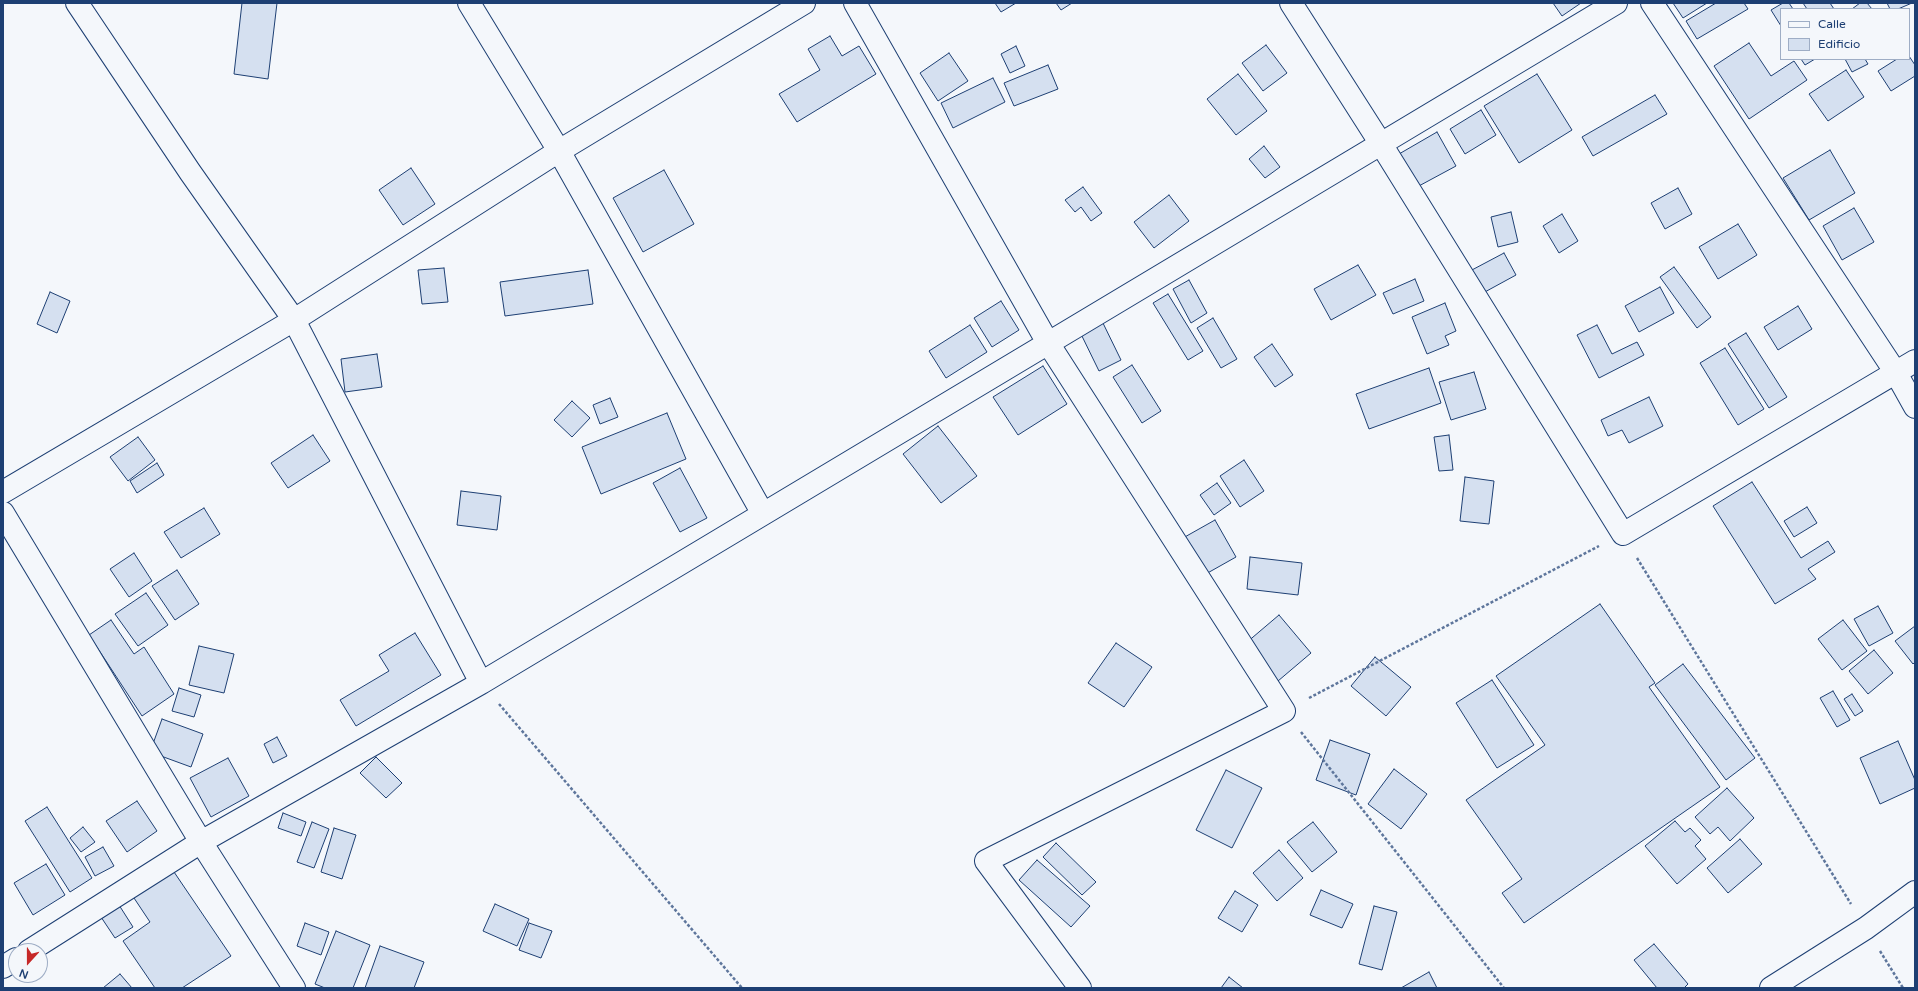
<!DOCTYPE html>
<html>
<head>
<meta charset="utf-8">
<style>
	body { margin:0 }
	#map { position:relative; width:1918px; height:991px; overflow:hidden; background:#f4f7fb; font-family:"Varela Round",sans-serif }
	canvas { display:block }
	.frame { position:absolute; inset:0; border:4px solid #1d3f73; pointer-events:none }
	.legend { position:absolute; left:1780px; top:8px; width:130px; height:52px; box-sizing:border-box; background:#f4f7fb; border:1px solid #9eadc5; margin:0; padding:5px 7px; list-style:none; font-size:12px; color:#1d3f73 }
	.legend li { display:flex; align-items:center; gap:8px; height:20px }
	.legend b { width:20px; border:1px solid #9eadc5 }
	.north { position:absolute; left:8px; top:943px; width:40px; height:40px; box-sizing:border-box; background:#f4f7fb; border:1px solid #9eadc5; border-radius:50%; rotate:201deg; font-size:11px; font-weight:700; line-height:16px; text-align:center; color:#1d3f73 }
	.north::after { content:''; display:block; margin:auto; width:14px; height:18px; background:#c62828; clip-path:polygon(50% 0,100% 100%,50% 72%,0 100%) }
</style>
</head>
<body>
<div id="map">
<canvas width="1918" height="991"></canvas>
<div class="frame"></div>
<ul class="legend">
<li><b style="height:5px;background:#f4f7fb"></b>Calle</li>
<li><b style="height:11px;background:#d5e0f0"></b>Edificio</li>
</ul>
<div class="north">N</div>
</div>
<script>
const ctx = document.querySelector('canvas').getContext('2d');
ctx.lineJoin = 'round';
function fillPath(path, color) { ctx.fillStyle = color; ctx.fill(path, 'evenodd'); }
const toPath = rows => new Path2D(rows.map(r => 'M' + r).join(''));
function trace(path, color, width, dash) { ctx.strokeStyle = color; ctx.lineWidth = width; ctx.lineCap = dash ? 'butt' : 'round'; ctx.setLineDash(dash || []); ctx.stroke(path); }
const building = toPath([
	[242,3,277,3,268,79,234,74,242,3],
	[995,3,1016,3,1001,12,995,3],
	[1056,3,1072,3,1061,10,1056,3],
	[1553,3,1581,3,1562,16,1553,3],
	[1673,3,1707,3,1683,18,1673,3],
	[1716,3,1744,3,1748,9,1697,39,1686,21,1716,3],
	[1783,3,1789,3,1793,9,1781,9,1781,26,1771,10,1783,3],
	[1803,3,1830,3,1834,9,1807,9,1803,3],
	[1860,3,1867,3,1872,9,1852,9,1860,3],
	[1887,3,1912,3,1898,9,1890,9,1887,3],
	[830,36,842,56,859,46,876,74,797,122,779,94,820,70,808,49,830,36],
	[1749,43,1771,76,1794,61,1807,80,1749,119,1714,66,1749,43],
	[1266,45,1287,73,1263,91,1242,63,1266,45],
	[1016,46,1025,66,1010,73,1001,54,1016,46],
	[949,53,968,81,938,101,920,73,949,53],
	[1909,56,1915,65,1915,76,1891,91,1878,71,1897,59,1909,59,1909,56],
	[1801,59,1815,59,1805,65,1801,59],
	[1845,59,1865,59,1868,64,1852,72,1845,59],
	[1048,65,1058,89,1014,106,1004,83,1048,65],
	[1846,70,1864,97,1828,121,1809,94,1846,70],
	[1238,74,1267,111,1236,135,1207,99,1238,74],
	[1537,74,1572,130,1519,163,1484,106,1537,74],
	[993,78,1005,102,953,128,941,103,993,78],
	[1655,95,1667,114,1593,156,1582,137,1655,95],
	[1481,110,1496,135,1465,154,1450,129,1481,110],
	[1437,132,1456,166,1417,187,1399,154,1437,132],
	[1264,146,1280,167,1265,178,1249,159,1264,146],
	[1830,150,1855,193,1809,220,1783,178,1830,150],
	[411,168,435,204,403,225,379,190,411,168],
	[664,170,694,224,643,252,613,198,664,170],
	[1083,187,1102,213,1091,221,1081,207,1075,212,1065,200,1083,187],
	[1678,188,1692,214,1665,229,1651,203,1678,188],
	[1169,195,1189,221,1154,248,1134,222,1169,195],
	[1854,208,1874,242,1842,260,1823,226,1854,208],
	[1511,212,1518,242,1498,247,1491,217,1511,212],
	[1562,214,1578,241,1559,253,1543,226,1562,214],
	[1738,224,1757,255,1718,279,1699,247,1738,224],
	[1504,253,1516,275,1483,293,1470,271,1504,253],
	[1358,265,1376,295,1331,320,1314,289,1358,265],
	[1674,267,1711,317,1697,328,1660,277,1674,267],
	[444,268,448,302,422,304,418,270,444,268],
	[588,270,593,304,505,316,500,282,588,270],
	[1415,279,1424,301,1393,314,1383,293,1415,279],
	[1189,280,1207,313,1191,323,1173,289,1189,280],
	[1660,287,1674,313,1639,332,1625,306,1660,287],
	[50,292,70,301,57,333,37,324,50,292],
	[1168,294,1203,351,1188,360,1153,303,1168,294],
	[1001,301,1019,330,992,347,974,318,1001,301],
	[1445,303,1456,331,1445,336,1449,345,1427,354,1412,317,1445,303],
	[1798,306,1812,329,1778,350,1764,327,1798,306],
	[1213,318,1237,359,1221,368,1197,328,1213,318],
	[1101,319,1121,360,1099,371,1079,330,1101,319],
	[970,325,987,352,946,378,929,351,970,325],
	[1597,325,1612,354,1637,342,1644,355,1599,378,1577,335,1597,325],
	[1746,333,1787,397,1769,408,1728,344,1746,333],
	[1272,344,1293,375,1275,387,1254,357,1272,344],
	[1725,348,1764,409,1738,425,1700,363,1725,348],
	[377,354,382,387,345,392,341,359,377,354],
	[1132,365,1161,411,1142,423,1113,377,1132,365],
	[1043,366,1067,404,1018,435,993,397,1043,366],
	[1429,368,1441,403,1369,429,1356,394,1429,368],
	[1474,372,1486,409,1451,420,1439,382,1474,372],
	[1649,397,1663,426,1629,443,1622,430,1608,436,1601,420,1649,397],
	[610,398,618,417,600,424,593,405,610,398],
	[572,401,590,418,572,437,554,420,572,401],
	[667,413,686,459,601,494,582,447,667,413],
	[938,426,977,476,941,503,903,454,938,426],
	[313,435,330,461,288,488,271,463,313,435],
	[1449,435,1453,470,1439,471,1434,437,1449,435],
	[138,437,155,460,128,481,110,457,138,437],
	[1244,460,1264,491,1240,507,1220,476,1244,460],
	[157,463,164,475,137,493,130,481,157,463],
	[680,468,707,518,680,532,653,483,680,468],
	[1465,477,1494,481,1489,524,1460,521,1465,477],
	[1752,482,1801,558,1828,541,1835,552,1808,569,1816,579,1775,604,1713,506,1752,482],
	[1217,483,1231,503,1214,515,1200,495,1217,483],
	[461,491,501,496,497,530,457,525,461,491],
	[1807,507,1817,523,1794,537,1784,521,1807,507],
	[204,508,220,534,181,558,164,532,204,508],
	[1215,520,1236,557,1204,575,1183,538,1215,520],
	[134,553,152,581,129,597,110,569,134,553],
	[1250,557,1302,563,1298,595,1247,589,1250,557],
	[177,570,199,604,175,620,152,586,177,570],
	[146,593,168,625,138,646,115,614,146,593],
	[1600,604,1655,683,1649,687,1720,787,1524,923,1502,893,1522,879,1466,800,1545,745,1496,676,1600,604],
	[1878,606,1893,633,1869,646,1854,619,1878,606],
	[1279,615,1311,653,1278,681,1246,643,1279,615],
	[111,620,134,654,144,647,174,694,142,716,89,635,111,620],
	[1843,620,1867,651,1842,670,1818,639,1843,620],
	[1915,626,1915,662,1913,664,1895,641,1915,626],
	[415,633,441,675,356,726,340,700,389,671,379,655,415,633],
	[1116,643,1152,667,1124,707,1088,683,1116,643],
	[199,646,234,654,224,693,189,685,199,646],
	[1874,650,1893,673,1868,694,1849,671,1874,650],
	[1375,657,1411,687,1386,716,1351,686,1375,657],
	[1683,664,1755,758,1726,780,1655,685,1683,664],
	[1492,680,1534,745,1497,768,1456,703,1492,680],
	[179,688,201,695,194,717,172,711,179,688],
	[1833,691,1850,720,1837,727,1820,698,1833,691],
	[1852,694,1863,711,1855,716,1844,699,1852,694],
	[162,719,203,734,191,767,150,752,162,719],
	[277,737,287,756,273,763,264,744,277,737],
	[1330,740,1370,754,1356,795,1316,780,1330,740],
	[1898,741,1915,780,1915,788,1880,804,1860,758,1898,741],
	[376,757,402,783,386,798,360,773,376,757],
	[228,758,249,796,211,817,190,778,228,758],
	[1394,769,1427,794,1401,829,1368,804,1394,769],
	[1226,770,1262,788,1232,848,1196,830,1226,770],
	[1727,788,1754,818,1730,841,1718,827,1710,834,1695,817,1727,788],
	[137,801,157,831,127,852,106,821,137,801],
	[47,807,92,878,70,892,25,821,47,807],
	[283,813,306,822,301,836,278,828,283,813],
	[1675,821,1685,832,1690,828,1701,840,1695,846,1706,859,1677,884,1645,846,1675,821],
	[312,822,329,829,314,868,297,862,312,822],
	[1313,822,1337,852,1312,872,1287,842,1313,822],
	[83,827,95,842,81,852,70,838,83,827],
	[334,828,356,835,342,879,321,872,334,828],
	[1740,839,1762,864,1728,893,1707,868,1740,839],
	[1056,843,1096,882,1082,895,1043,857,1056,843],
	[103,847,114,866,95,876,85,857,103,847],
	[1279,850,1303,878,1277,901,1253,873,1279,850],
	[1037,860,1090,906,1071,927,1019,880,1037,860],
	[46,864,65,895,33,915,14,883,46,864],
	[172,869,231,956,182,988,155,988,123,941,150,922,132,895,172,869],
	[1321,890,1353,904,1342,928,1310,915,1321,890],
	[1235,891,1258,905,1242,932,1218,918,1235,891],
	[495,904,529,919,517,946,483,931,495,904],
	[119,905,133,927,115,938,101,917,119,905],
	[1374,906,1397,912,1382,970,1359,964,1374,906],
	[305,923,329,932,321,955,297,946,305,923],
	[529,923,552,931,541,958,519,950,529,923],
	[336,931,370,945,353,988,325,988,315,984,336,931],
	[1654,944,1688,984,1684,988,1657,988,1634,960,1654,944],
	[380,946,424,962,414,988,365,988,380,946],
	[1429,972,1437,988,1401,988,1429,972],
	[120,974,132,988,103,988,120,974],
	[1229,977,1243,988,1221,988,1229,977]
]);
fillPath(building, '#d5e0f0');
trace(building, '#1d3f73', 1);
const street = toPath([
	[77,3,190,172,294,320,481,683],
	[469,3,559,151,763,514],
	[855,3,1048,343,1284,711,986,861,1080,988],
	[1291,3,1381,144,1623,534,1915,361],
	[1652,3,1896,373,1915,407],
	[3,492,294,320,559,151,804,3],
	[3,513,201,842,294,988],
	[29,951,201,842,481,683,1616,3],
	[3,967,16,959],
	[1771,988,1866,928,1915,892]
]);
trace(street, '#1d3f73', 24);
trace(toPath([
	[1637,558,1851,904],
	[1309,698,1599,546],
	[499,704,742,988],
	[1301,732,1504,988],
	[1880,951,1903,988]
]), '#5e769c', 2.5, [3, 2]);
trace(street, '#f4f7fb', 22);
</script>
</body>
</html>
